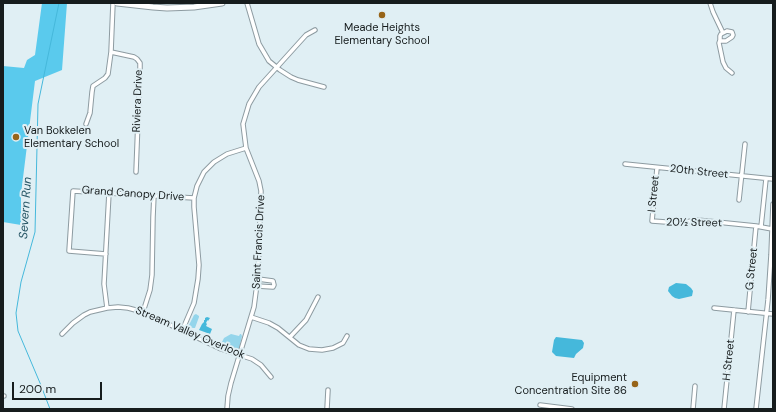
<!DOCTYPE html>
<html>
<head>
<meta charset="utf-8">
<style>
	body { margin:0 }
	#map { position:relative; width:776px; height:412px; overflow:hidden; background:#e0eff4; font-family:"DM Sans",sans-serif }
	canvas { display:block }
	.frame { position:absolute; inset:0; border:4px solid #161c1d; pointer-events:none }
	.scale { position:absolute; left:12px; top:382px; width:90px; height:18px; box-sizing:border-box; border:2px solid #161c1d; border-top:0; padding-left:5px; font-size:12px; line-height:14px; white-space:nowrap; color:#161c1d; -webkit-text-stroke:3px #e0eff4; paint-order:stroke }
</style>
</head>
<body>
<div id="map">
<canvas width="776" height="412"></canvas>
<div class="frame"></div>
<div class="scale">200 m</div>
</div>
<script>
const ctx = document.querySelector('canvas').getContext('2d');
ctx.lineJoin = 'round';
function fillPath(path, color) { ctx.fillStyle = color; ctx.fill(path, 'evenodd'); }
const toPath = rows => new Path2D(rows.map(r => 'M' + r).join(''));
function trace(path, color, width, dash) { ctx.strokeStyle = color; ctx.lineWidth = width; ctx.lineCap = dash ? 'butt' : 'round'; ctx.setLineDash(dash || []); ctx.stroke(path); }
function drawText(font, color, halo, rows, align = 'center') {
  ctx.font = font + ' "DM Sans",sans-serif'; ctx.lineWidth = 4; ctx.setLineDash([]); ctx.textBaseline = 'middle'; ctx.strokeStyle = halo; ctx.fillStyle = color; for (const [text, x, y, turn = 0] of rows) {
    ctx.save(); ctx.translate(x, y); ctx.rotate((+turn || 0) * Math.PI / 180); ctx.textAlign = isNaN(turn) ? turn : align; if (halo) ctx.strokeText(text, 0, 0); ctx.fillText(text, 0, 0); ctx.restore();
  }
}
fillPath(toPath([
	[196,314,199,316,199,317,195,328,193,328,190,327,189,325,194,315],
	[231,334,239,336,240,334,241,334,242,336,239,349,237,351,221,346,219,344,220,342,222,342,224,338]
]), '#94d5eb');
fillPath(toPath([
	[42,3,67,3,62,70,35,81,21,194,21,225,3,222,3,66,24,68,27,60,35,55]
]), '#5acaed');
fillPath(toPath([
	[676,283,686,284,691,288,693,291,692,296,679,299,675,298,672,296,668,291,669,287],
	[207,317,210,318,208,321,207,320,207,321,206,323,207,324,206,326,212,329,210,334,199,330,202,324,204,322,204,320,205,320,205,318],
	[556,337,582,340,584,343,583,348,576,354,574,358,556,356,552,352,554,340]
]), '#45b8db');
trace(toPath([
	[50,409,40,383,18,331,16,313,21,282,35,232,38,104,59,3]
]), '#45b8db', 1);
const minor = toPath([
	[247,3,259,44,269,61,280,70,291,77,298,80,324,87],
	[710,3,713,12,723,33],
	[727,31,732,32,733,35,732,37,726,41,721,41,720,40,720,36,721,34,727,31],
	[720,40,719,43,723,62,726,68,732,73],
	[111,52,134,57,137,59,140,63,140,68,136,172],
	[86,124,90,113,92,92,93,86,105,78,108,74,111,52,113,3],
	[625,164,773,179],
	[657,168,652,221,680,223,697,220,756,226,772,229],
	[739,200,745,144],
	[761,227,766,179],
	[106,254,69,251,73,191,194,198],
	[257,286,273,287,274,285,273,281,258,279],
	[107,308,104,284,109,193],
	[714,308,773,314],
	[143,312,150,290,152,275,153,217,154,195],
	[748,312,756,226],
	[251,317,269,323,278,328,299,345,309,349,322,350,333,348,343,343,347,336],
	[182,331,194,303,198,279,199,265,194,207,194,198,197,186,204,172,214,162,227,154,246,148],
	[62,334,73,323,84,315,90,312,107,308,118,307,128,308,143,312,221,349,252,359,261,365,271,377],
	[290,337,306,320,318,297],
	[3,396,4,396],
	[540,405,572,409],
	[227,409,228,396,231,383,254,307,258,276,261,191,259,181,246,148,243,124,249,104,259,87,306,35,315,30],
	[327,409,328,390],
	[693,409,695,386],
	[724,409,734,310],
	[756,409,768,300,771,255,773,204]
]);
const secondary = toPath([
	[117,3,153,7,167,8,194,7,222,3]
]);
trace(minor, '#8d9ba1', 5.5);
trace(secondary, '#8d9ba1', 7);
trace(minor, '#fff', 3.5);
trace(secondary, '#fff', 5);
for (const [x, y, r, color] of [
	[382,15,4,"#976418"],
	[16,137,4,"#976418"],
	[635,384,4,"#976418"]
]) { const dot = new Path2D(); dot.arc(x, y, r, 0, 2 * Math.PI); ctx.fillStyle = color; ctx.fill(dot); trace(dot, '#e0eff4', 1.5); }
drawText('11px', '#161c1d', '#e0eff4', [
	["Meade Heights",382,28],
	["Elementary School",382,41],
	["Van Bokkelen",24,131,"left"],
	["Elementary School",24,144,"left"],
	["Equipment",627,378,"right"],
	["Concentration Site 86",627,391,"right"]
]);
drawText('11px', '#161c1d', '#e0eff4', [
	["Riviera Drive",138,101,-88],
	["20th Street",699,172,6],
	["Grand Canopy Drive",133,194,4],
	["I Street",654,194,-84],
	["20½ Street",694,223,1],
	["Saint Francis Drive",259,242,-87],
	["G Street",752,269,-84],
	["Stream Valley Overlook",190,333,23],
	["H Street",729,360,-84]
]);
drawText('italic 12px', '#265564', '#e0eff4', [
	["Severn Run",26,208,-86]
]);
</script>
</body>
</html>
